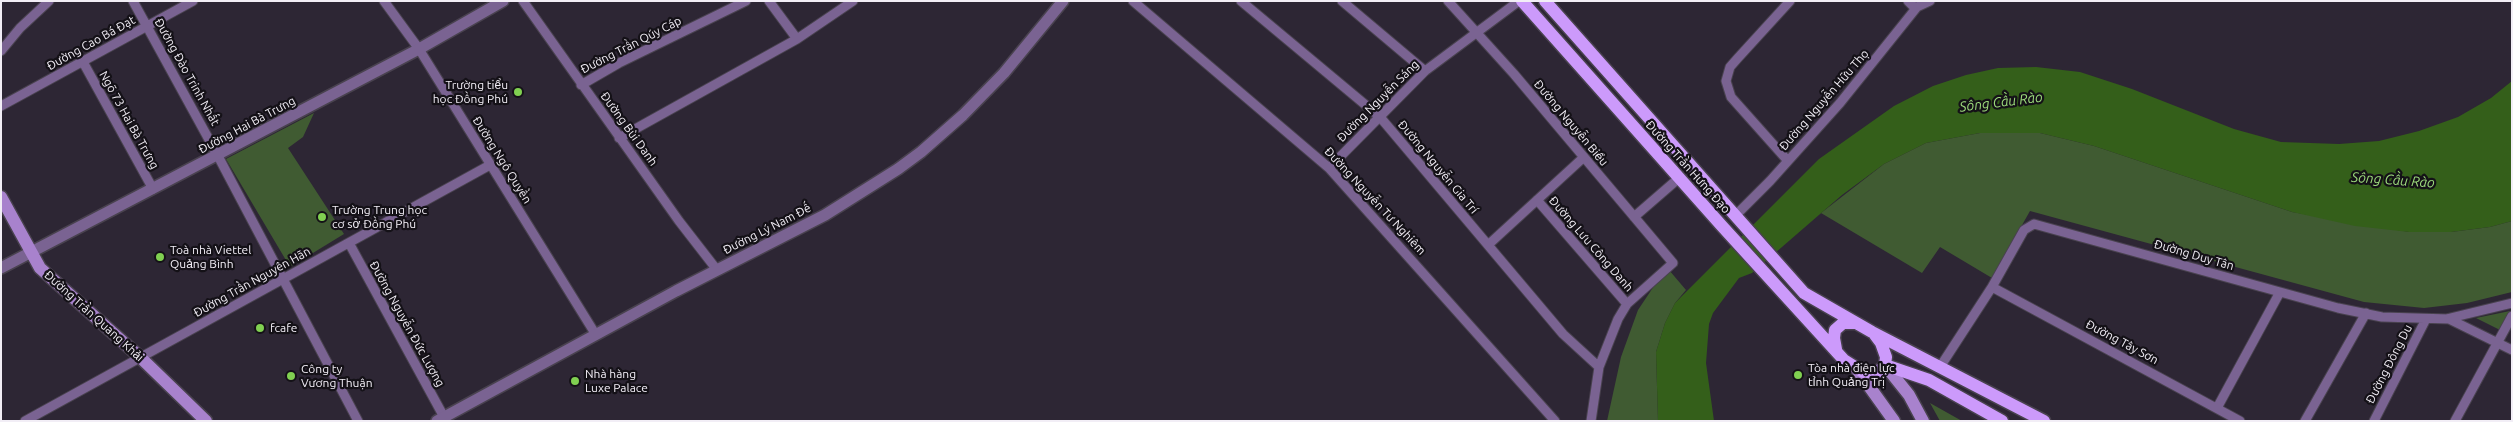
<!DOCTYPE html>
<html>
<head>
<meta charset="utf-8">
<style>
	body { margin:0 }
	#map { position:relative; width:2513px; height:422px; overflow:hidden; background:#2d2634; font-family:Ubuntu,sans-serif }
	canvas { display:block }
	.frame { position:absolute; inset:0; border:2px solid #f2eef6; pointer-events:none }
</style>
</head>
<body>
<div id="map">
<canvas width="2513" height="422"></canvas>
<div class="frame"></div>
</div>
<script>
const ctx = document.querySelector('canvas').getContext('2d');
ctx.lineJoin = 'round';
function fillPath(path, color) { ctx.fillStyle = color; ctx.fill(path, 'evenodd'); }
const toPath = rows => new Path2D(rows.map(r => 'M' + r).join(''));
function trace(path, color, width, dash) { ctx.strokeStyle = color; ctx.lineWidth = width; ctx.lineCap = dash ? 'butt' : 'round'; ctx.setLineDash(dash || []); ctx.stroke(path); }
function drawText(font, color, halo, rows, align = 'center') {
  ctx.font = font + ' Ubuntu,sans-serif'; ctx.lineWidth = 4.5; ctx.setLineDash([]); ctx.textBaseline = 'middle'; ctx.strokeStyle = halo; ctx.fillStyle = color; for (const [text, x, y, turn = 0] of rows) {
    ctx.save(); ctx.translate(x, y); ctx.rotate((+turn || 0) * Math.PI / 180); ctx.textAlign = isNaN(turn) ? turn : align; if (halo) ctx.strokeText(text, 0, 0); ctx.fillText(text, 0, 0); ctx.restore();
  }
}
fillPath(toPath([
	[314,113,303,137,288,148,344,234,290,267,226,159],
	[1980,133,2040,133,2094,146,2292,212,2409,232,2451,232,2490,227,2512,221,2512,292,2467,303,2424,308,2364,302,2030,211,1992,278,1940,247,1922,273,1821,213,1884,164,1926,143],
	[1669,270,1686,290,1675,303,1665,323,1656,352,1658,421,1607,421,1621,357,1638,310,1654,286],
	[2510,311,2500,330,2476,318],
	[1930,403,1962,421,1940,421]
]), '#405b32');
fillPath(toPath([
	[2036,67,2080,72,2132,89,2234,129,2281,142,2339,144,2379,141,2419,131,2458,117,2491,98,2512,81,2512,221,2490,227,2451,232,2409,232,2355,226,2292,212,2094,146,2040,133,1980,133,1926,143,1884,164,1842,195,1752,273,1739,278,1713,313,1709,324,1706,363,1714,421,1658,421,1656,352,1665,323,1675,303,1819,159,1894,106,1933,86,1966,75,1998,68]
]), '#345f1a');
const minor = toPath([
	[133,1,218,156,358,421],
	[384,1,419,49,596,335],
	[523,1,679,221,717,270],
	[769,1,797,39],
	[1133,1,1329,168,1555,421],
	[1241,1,1380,117,1563,334,1599,367],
	[1342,1,1425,71],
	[1448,1,1514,74,1673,263,1627,304,1618,319,1599,367,1591,421],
	[1908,1,1913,6,1917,7],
	[1,51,20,28,49,1],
	[83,62,153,189],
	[581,85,619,63,746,1],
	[1,106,193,1],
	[619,138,797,39,853,1],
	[1788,161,1731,97,1726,81,1730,67,1737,59,1790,1],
	[1329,168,1425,71,1519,1],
	[1537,200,1627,304],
	[1735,216,1770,181,1840,103,1917,7,1930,1],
	[1634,217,1679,178],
	[349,243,444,417],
	[1488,245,1584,157],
	[1992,287,2240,421],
	[2446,319,2512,303],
	[1940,367,1992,287,2024,230,2034,224,2338,308,2382,317,2449,319,2512,350],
	[2217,408,2280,292],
	[25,421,490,165],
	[2305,421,2366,313],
	[2374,421,2426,319],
	[2455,421,2512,316]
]);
const tertiary = toPath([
	[1,268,419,49,503,1],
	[437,421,676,291,825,215,898,169,921,152,963,115,1004,73,1063,1]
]);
const secondary = toPath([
	[1,197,40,268,141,358,206,421],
	[1885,365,1909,395,1923,421],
	[1856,368,1894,421]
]);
const primary = toPath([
	[1522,1,1721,225,1844,360,1863,372,1878,372,1885,365,1886,357,1881,343,1875,335],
	[1545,1,1804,293,1872,332,2044,421],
	[1836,349,1834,338,1835,330,1843,323,1855,323],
	[1885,365,1929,380,2002,421]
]);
trace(minor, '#49424f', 11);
trace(tertiary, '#49424f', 14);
trace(secondary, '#49424f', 15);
trace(primary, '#49424f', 15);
trace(minor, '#7a6392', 9);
trace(tertiary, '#7a6392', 11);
trace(secondary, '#a882cd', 12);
trace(primary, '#cc9afb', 12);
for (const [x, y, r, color] of [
	[518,92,5,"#80d051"],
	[322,217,5,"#80d051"],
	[160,257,5,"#80d051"],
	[260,328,5,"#80d051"],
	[1798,375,5,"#80d051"],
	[291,376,5,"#80d051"],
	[575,381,5,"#80d051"]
]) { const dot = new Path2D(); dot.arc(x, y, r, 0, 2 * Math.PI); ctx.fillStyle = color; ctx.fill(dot); trace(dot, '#141117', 2); }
drawText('12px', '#f2eef6', '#141117', [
	["Đường Cao Bá Đạt",91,43,-29],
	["Đường Trần Qúy Cáp",631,45,-27],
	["Đường Đào Trinh Nhất",187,72,61],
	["Đường Nguyễn Hữu Thọ",1824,100,-49],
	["Đường Nguyễn Sáng",1378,101,-45],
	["Ngõ 73 Hai Bà Trưng",129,120,61],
	["Đường Nguyễn Biểu",1571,123,50],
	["Đường Hai Bà Trưng",247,125,-28],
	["Đường Bùi Danh",629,129,54],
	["Đường Ngô Quyền",502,160,58],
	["Đường Nguyễn Gia Trí",1438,167,50],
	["Đường Trần Hưng Đạo",1688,167,48],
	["Đường Nguyễn Tư Nghiêm",1375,201,47],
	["Đường Lý Nam Đế",767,229,-27],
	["Đường Lưu Công Danh",1591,244,49],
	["Đường Duy Tân",2194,255,16],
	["Đường Trần Nguyên Hãn",252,282,-29],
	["Đường Trần Quang Khải",94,316,42],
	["Đường Nguyễn Đức Lượng",407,324,61],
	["Đường Tây Sơn",2122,342,28],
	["Đường Đông Du",2389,364,-63]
]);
drawText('12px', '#f2eef6', '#141117', [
	["Trường tiểu",508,85,"right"],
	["học Đồng Phú",508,99,"right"],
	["Trường Trung học",332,210],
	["cơ sở Đồng Phú",332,224],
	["Toà nhà Viettel",170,250],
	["Quảng Bình",170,264],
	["fcafe",270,328],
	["Tòa nhà điện lực",1808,368],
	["tỉnh Quảng Trị",1808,382],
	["Công ty",301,369],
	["Vương Thuận",301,383],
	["Nhà hàng",585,374],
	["Luxe Palace",585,388]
], 'left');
drawText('italic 14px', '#9cda7c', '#141117', [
	["Sông Cầu Rào",2001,102,-7],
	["Sông Cầu Rào",2393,180,4]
]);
</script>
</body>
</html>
